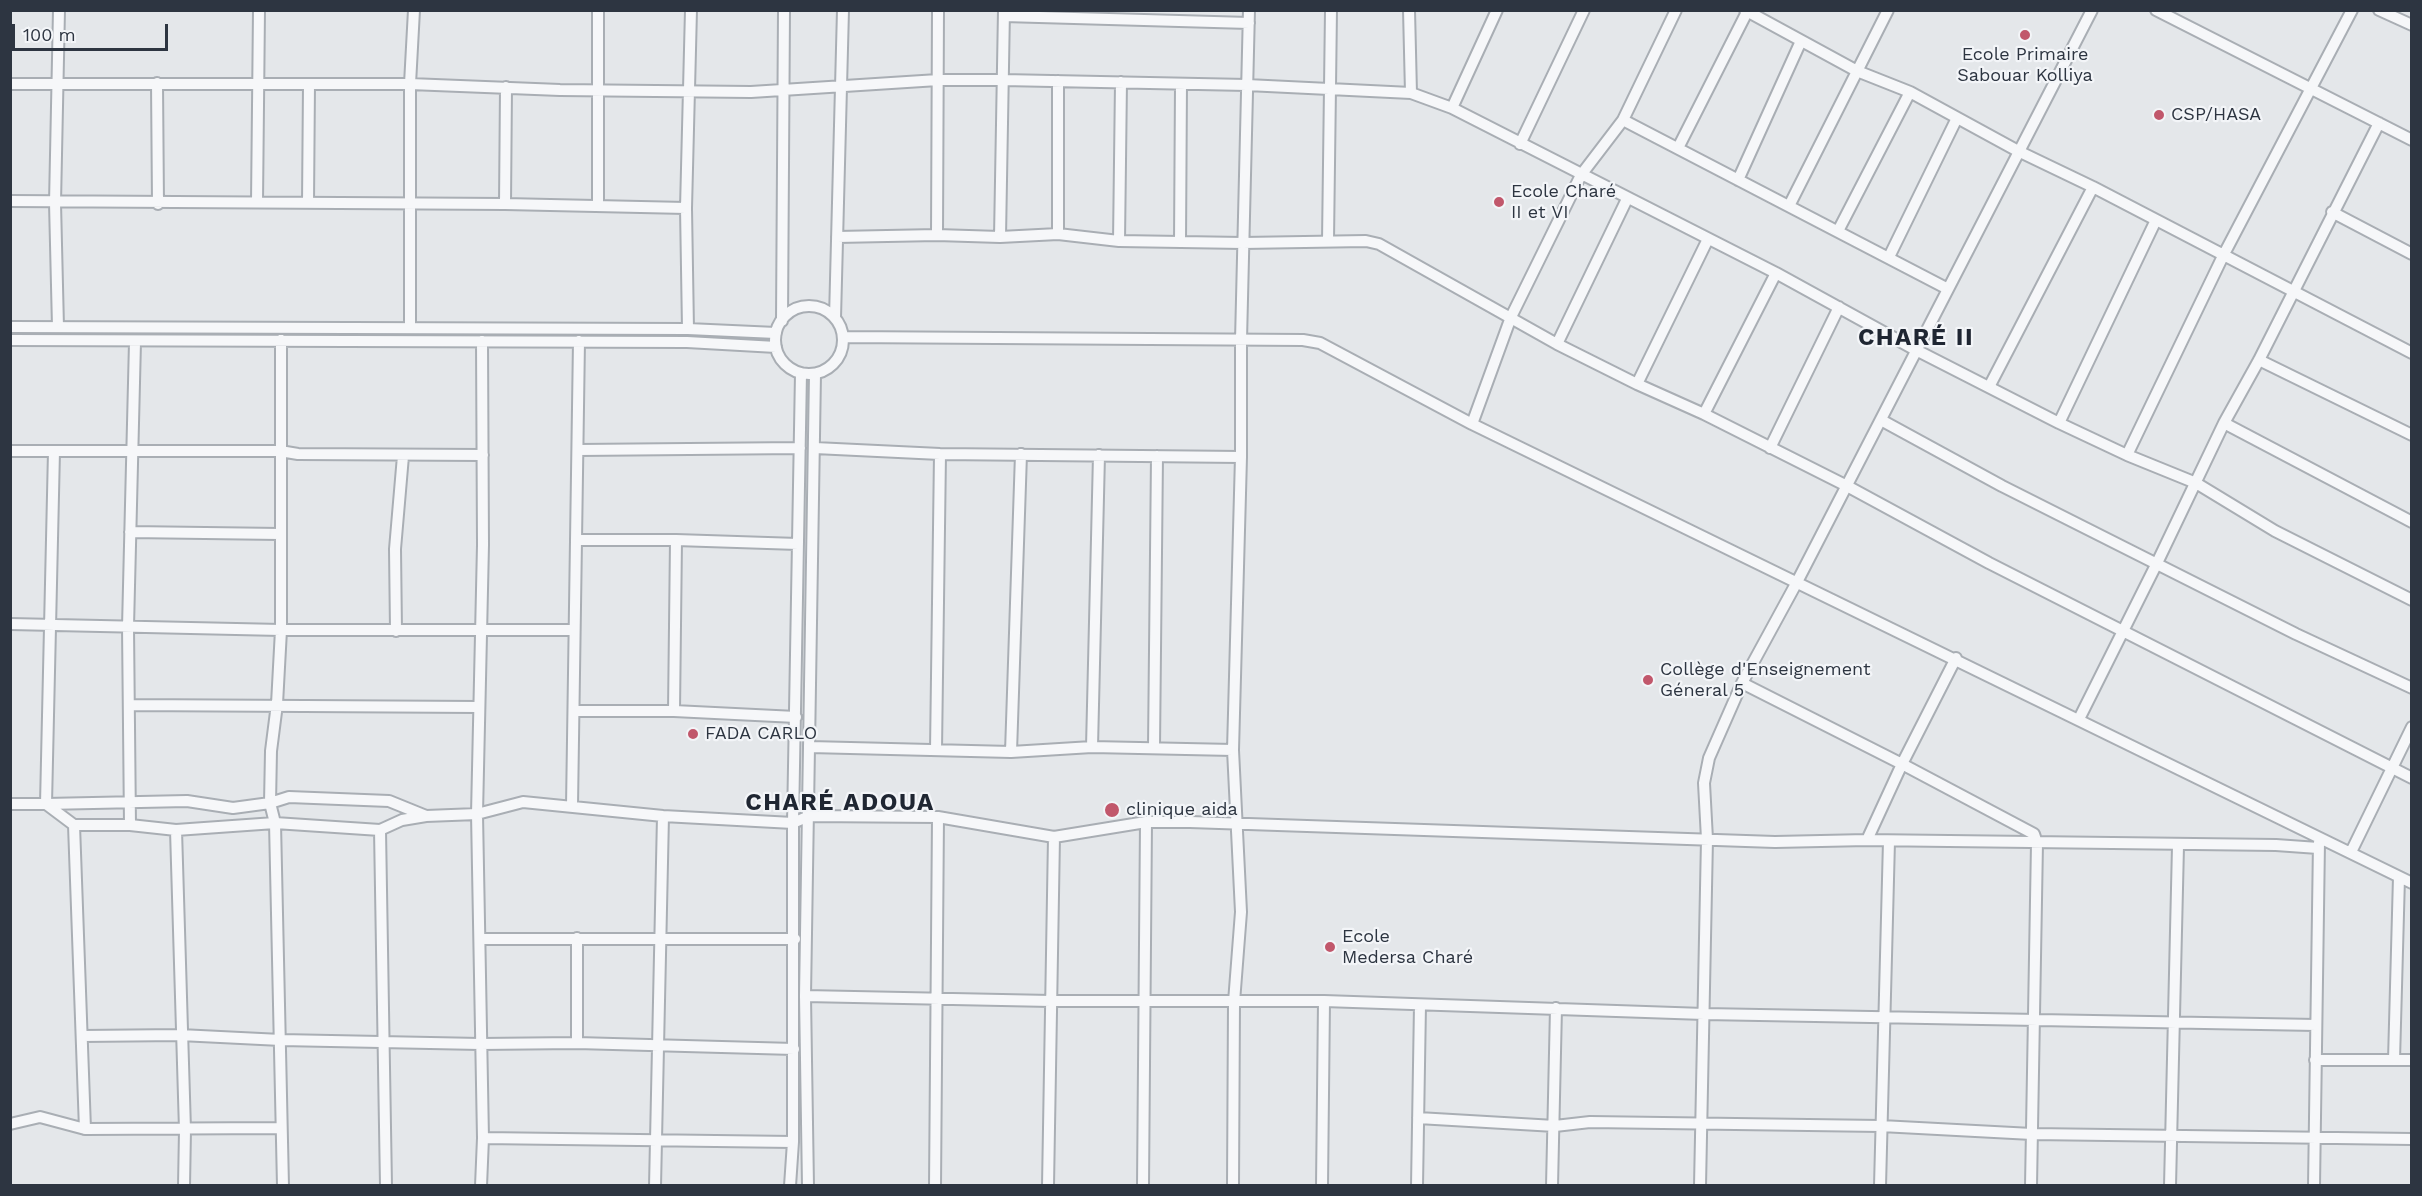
<!DOCTYPE html>
<html>
<head>
<meta charset="utf-8">
<style>
	body { margin:0 }
	#map { position:relative; width:2422px; height:1196px; overflow:hidden; background:#e4e7ea; font-family:"Work Sans",sans-serif }
	canvas { display:block }
	.frame { position:absolute; inset:0; border:12px solid #2d3541; pointer-events:none }
	.scale { position:absolute; left:12px; top:24px; width:156px; height:27px; box-sizing:border-box; border:3px solid #2d3541; border-top:0; padding-left:8px; font-size:18px; line-height:21px; white-space:nowrap; color:#2d3541; -webkit-text-stroke:4px #f3f5f8; paint-order:stroke }
</style>
</head>
<body>
<div id="map">
<canvas width="2422" height="1196"></canvas>
<div class="frame"></div>
<div class="scale">100 m</div>
</div>
<script>
const ctx = document.querySelector('canvas').getContext('2d');
ctx.lineJoin = 'round';
const toPath = rows => new Path2D(rows.map(r => 'M' + r).join(''));
function trace(path, color, width, dash) { ctx.strokeStyle = color; ctx.lineWidth = width; ctx.lineCap = dash ? 'butt' : 'round'; ctx.setLineDash(dash || []); ctx.stroke(path); }
function drawText(font, color, halo, rows, align = 'center') {
  ctx.font = font + ' "Work Sans",sans-serif'; ctx.lineWidth = 4.5; ctx.setLineDash([]); ctx.textBaseline = 'middle'; ctx.strokeStyle = halo; ctx.fillStyle = color; for (const [text, x, y, turn = 0] of rows) {
    ctx.save(); ctx.translate(x, y); ctx.rotate((+turn || 0) * Math.PI / 180); ctx.textAlign = isNaN(turn) ? turn : align; if (halo) ctx.strokeText(text, 0, 0); ctx.fillText(text, 0, 0); ctx.restore();
  }
}
const minor = toPath([
	[1409,10,1411,93],
	[1745,10,1857,71,1910,92,2018,151,2093,187,2412,353],
	[2156,10,2412,140],
	[2379,10,2412,25],
	[1004,16,1249,23],
	[157,83,158,204],
	[10,84,410,84,560,90,751,92,938,80,1003,80,1247,85,1411,93,1452,108,1776,273,1916,350,2059,423,2127,455,2196,483,2275,531,2412,600],
	[1452,108,1497,10],
	[1623,120,1948,289],
	[1520,144,1584,10],
	[1678,148,1747,12],
	[1738,180,1801,41],
	[10,201,505,204,686,208],
	[257,202,259,10],
	[308,203,309,84],
	[505,204,506,87],
	[598,206,598,10],
	[1789,206,1888,10],
	[2332,212,2412,254],
	[1838,231,1910,92],
	[1058,234,1058,81],
	[937,235,938,10],
	[837,237,937,235,1000,237,1058,234,1119,241,1243,243,1366,241,1379,244,1557,344,1637,384,1704,414,1847,486,1989,563,2412,778],
	[1000,237,1004,10],
	[1119,241,1121,82],
	[1328,241,1331,10],
	[1180,242,1181,84],
	[1889,257,1957,118],
	'775 340a34 34 0 1 1 68 0a34 34 0 1 1-68 0Z',
	[835,318,843,10],
	[782,321,784,10],
	[10,327,688,329,776,333],
	[58,327,55,203,59,10],
	[410,327,410,84,414,10],
	[688,329,686,208,691,10],
	[843,337,1303,340,1320,343,1472,424,2412,883],
	[10,340,687,342,776,347],
	[281,340,281,630,277,704,271,751,270,803,275,823,283,1186],
	[1557,344,1627,199],
	[2259,360,2412,435],
	[1637,384,1708,239],
	[1989,387,2093,187],
	[1704,414,1776,273],
	[1881,420,2002,486,2296,634,2412,688],
	[2059,423,2156,220],
	[2224,423,2412,522],
	[1472,424,1511,317,1581,175,1623,120,1676,10],
	[815,448,940,454,1241,457],
	[1770,448,1839,307],
	[578,450,800,448],
	[10,451,280,451,298,454,483,455],
	[54,451,46,804,187,801,233,808,270,803,289,797,389,801,426,816],
	[2127,455,2223,256,2352,10],
	[130,532,280,534],
	[577,540,676,540,798,544],
	[10,624,281,630,574,630],
	[396,631,395,549,403,456],
	[1742,683,1902,764,2034,834,2037,843,2031,1186],
	[129,705,479,707],
	[575,711,674,711,796,717],
	[674,711,676,540],
	[2079,719,2157,563,2224,423,2259,360,2379,123],
	[810,747,1011,752,1092,747,1233,750],
	[1092,747,1099,455],
	[1154,747,1157,456],
	[936,750,940,454],
	[1011,752,1021,454],
	[10,804,46,804,74,825,130,825,176,830,275,823,380,830,402,820,426,816,477,814,523,802,663,816,793,823,809,816,938,817,1054,837,1146,822,1190,822,1775,842,1867,840,2276,845,2318,848],
	[572,806,579,341],
	[74,825,85,1129],
	[130,825,128,627,135,342],
	[176,830,185,1130,184,1186],
	[380,830,386,1186],
	[1867,840,1902,764,1956,658],
	[2351,852,2412,727],
	[577,938,577,1043],
	[480,939,795,939],
	[805,996,1051,1001,1324,1001,1704,1014,2316,1025],
	[82,1036,180,1035,281,1040,480,1044,577,1043,794,1049],
	[2315,1060,2412,1060],
	[2394,1060,2399,877],
	[1418,1118,1555,1126,1590,1122,1881,1126,2032,1134,2412,1139],
	[10,1124,40,1117,85,1129,280,1128],
	[483,1138,793,1142],
	[481,1186,483,1138,477,814,483,545,482,341],
	[655,1186,663,816],
	[790,1186,793,1142,793,823,801,373],
	[808,1186,805,996,815,374],
	[935,1186,938,817],
	[1048,1186,1054,837],
	[1143,1186,1146,822],
	[1233,1186,1234,1002,1241,912,1233,750,1241,457,1241,340,1249,10],
	[1322,1186,1324,1001],
	[1417,1186,1420,1005],
	[1552,1186,1556,1008],
	[1700,1186,1707,839,1704,783,1709,758,1742,683,1797,582,2092,10],
	[1880,1186,1889,841],
	[2170,1186,2178,846],
	[2314,1186,2319,842]
]);
trace(minor, '#a9aeb4', 14);
trace(minor, '#f6f7f9', 10);
for (const [x, y, r, color] of [
	[2025,35,6,"#c1576b"],
	[2159,115,6,"#c1576b"],
	[1499,202,6,"#c1576b"],
	[1648,680,6,"#c1576b"],
	[693,734,6,"#c1576b"],
	[1112,810,8,"#c1576b"],
	[1330,947,6,"#c1576b"]
]) { const dot = new Path2D(); dot.arc(x, y, r, 0, 2 * Math.PI); ctx.fillStyle = color; ctx.fill(dot); trace(dot, '#f3f5f8', 2); }
drawText('18px', '#2d3541', '#f3f5f8', [
	["Ecole Primaire",2025,55,"center"],
	["Sabouar Kolliya",2025,76,"center"],
	["CSP/HASA",2171,115],
	["Ecole Charé",1511,192],
	["II et VI",1511,213],
	["Collège d'Enseignement",1660,670],
	["Géneral 5",1660,691],
	["FADA CARLO",705,734],
	["clinique aida",1126,810],
	["Ecole",1342,937],
	["Medersa Charé",1342,958]
], 'left');
ctx.letterSpacing = '1.5px';
drawText('bold 24px', '#1f2632', '#f3f5f8', [
	["CHARÉ II",1916,338],
	["CHARÉ ADOUA",840,803]
]);
ctx.letterSpacing = '0px';
</script>
</body>
</html>
